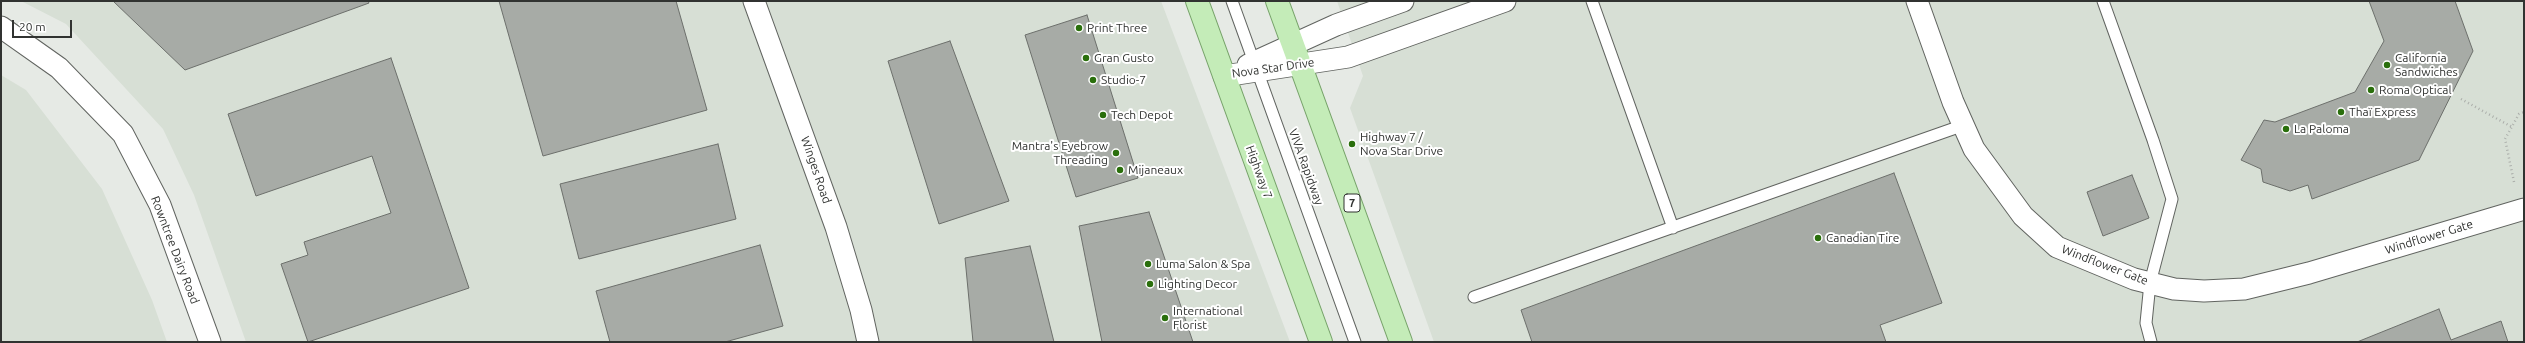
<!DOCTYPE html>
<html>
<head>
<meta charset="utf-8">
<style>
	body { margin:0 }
	#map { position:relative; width:2525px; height:343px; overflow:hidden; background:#e6eae5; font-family:Ubuntu,sans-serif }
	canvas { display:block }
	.frame { position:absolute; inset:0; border:2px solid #313331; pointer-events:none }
	.scale { position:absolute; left:12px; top:20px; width:60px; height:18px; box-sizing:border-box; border:2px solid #313331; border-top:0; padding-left:5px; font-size:12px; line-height:14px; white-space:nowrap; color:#313331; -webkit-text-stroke:3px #fff; paint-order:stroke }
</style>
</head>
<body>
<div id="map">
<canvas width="2525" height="343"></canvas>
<div class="frame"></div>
<div class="scale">20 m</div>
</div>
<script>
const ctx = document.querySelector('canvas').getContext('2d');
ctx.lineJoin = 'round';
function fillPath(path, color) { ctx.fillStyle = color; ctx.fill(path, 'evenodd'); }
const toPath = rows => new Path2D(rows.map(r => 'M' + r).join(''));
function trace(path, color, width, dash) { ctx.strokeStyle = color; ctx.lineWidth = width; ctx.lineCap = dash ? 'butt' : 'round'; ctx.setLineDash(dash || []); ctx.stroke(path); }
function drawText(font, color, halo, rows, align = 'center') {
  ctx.font = font + ' Ubuntu,sans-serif'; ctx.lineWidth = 4; ctx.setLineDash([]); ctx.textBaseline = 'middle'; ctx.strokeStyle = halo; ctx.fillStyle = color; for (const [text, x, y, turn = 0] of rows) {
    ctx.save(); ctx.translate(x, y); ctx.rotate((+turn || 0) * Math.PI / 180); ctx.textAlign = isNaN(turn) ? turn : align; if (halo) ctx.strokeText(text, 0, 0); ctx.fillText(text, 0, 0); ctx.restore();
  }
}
fillPath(toPath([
	[21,1,1161,1,1290,342,246,342,194,195,163,129,66,24],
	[1337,1,2524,1,2524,342,1434,342,1350,108,1363,76],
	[1,75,26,90,102,189,152,300,167,342,1,342]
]), '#d7dfd5');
const building = toPath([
	[113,1,368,1,369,3,185,70,113,1],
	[499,1,676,1,707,110,543,156,499,1],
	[2369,1,2455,1,2473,51,2419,160,2312,199,2308,185,2290,191,2263,182,2261,169,2241,160,2264,120,2275,122,2355,92,2384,41,2369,1],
	[1087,15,1138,178,1076,197,1025,35,1087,15],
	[950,41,1009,201,939,224,888,61,950,41],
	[391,58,469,288,308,342,281,264,308,255,304,242,391,213,372,156,256,196,228,114,391,58],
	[718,144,736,219,579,259,560,184,718,144],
	[1894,173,1942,303,1880,325,1886,342,1532,342,1521,310,1894,173],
	[2132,175,2149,218,2103,236,2087,192,2132,175],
	[1149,212,1193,342,1102,342,1079,226,1149,212],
	[760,245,783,326,725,342,610,342,596,291,760,245],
	[1030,246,1054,342,973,342,965,258,1030,246],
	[2439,309,2451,340,2501,321,2508,342,2357,342,2439,309]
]);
fillPath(building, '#a7aba6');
trace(building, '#6d706c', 1);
const lane = toPath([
	[1232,1,1355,342],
	[1592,1,1673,228],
	[2103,1,2153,140,2172,199,2150,283,2146,323,2151,342],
	[1474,297,1964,125]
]);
const street = toPath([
	[754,1,836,227,861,310,868,342],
	[1917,1,1953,102,1974,149,2023,216,2057,247,2134,279,2174,289,2204,291,2244,289,2309,273,2524,209],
	[1,27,59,68,123,134,160,205,210,342],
	[1248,65,1336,25,1403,1],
	[1224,76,1348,57,1505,1]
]);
const primary = toPath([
	[1197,1,1321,342],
	[1277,1,1401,342]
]);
trace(lane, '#616460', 13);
trace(street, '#616460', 23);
trace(primary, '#77a36a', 24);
trace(toPath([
	[2461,99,2512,127],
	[2514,182,2505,139,2519,114,2524,112]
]), '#abaeaa', 2.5, [1, 3]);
trace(lane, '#fff', 11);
trace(street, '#fff', 21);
trace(primary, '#c4ecb8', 22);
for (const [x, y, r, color] of [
	[1079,28,4,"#2a6f0c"],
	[1086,58,4,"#2a6f0c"],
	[2387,65,4,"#2a6f0c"],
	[1093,80,4,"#2a6f0c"],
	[2371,90,4,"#2a6f0c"],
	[2341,112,4,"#2a6f0c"],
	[1103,115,4,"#2a6f0c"],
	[2286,129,4,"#2a6f0c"],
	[1352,144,4,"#2a6f0c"],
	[1116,153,4,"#2a6f0c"],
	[1120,170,4,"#2a6f0c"],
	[1818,238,4,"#2a6f0c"],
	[1148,264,4,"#2a6f0c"],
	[1150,284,4,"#2a6f0c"],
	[1165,318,4,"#2a6f0c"]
]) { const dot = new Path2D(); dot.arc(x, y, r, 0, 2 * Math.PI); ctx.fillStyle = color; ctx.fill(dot); trace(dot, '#fff', 1.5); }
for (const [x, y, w] of [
	[1352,203,16]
]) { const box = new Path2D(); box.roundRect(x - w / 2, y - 9, w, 18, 3); ctx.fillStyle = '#fff'; ctx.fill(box); trace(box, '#313331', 1); }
drawText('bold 11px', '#313331', null, [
	["7",1352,203]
]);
drawText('12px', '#313331', '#fff', [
	["Print Three",1087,28],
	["Gran Gusto",1094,58],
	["California",2395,58],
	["Sandwiches",2395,72],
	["Studio-7",1101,80],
	["Roma Optical",2379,90],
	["Thaï Express",2349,112],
	["Tech Depot",1111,115],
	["La Paloma",2294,129],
	["Highway 7 /",1360,137],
	["Nova Star Drive",1360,151],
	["Mantra's Eyebrow",1108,146,"right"],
	["Threading",1108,160,"right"],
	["Mijaneaux",1128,170],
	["Canadian Tire",1826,238],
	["Luma Salon & Spa",1156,264],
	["Lighting Decor",1158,284],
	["International",1173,311],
	["Florist",1173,325]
], 'left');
drawText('12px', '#313331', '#fff', [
	["Nova Star Drive",1273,68,-8],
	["VIVA Rapidway",1306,167,70],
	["Winges Road",816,170,71],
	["Highway 7",1259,172,70],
	["Windflower Gate",2429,237,-17],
	["Rowntree Dairy Road",175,250,69],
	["Windflower Gate",2105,265,21]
]);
</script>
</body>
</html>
